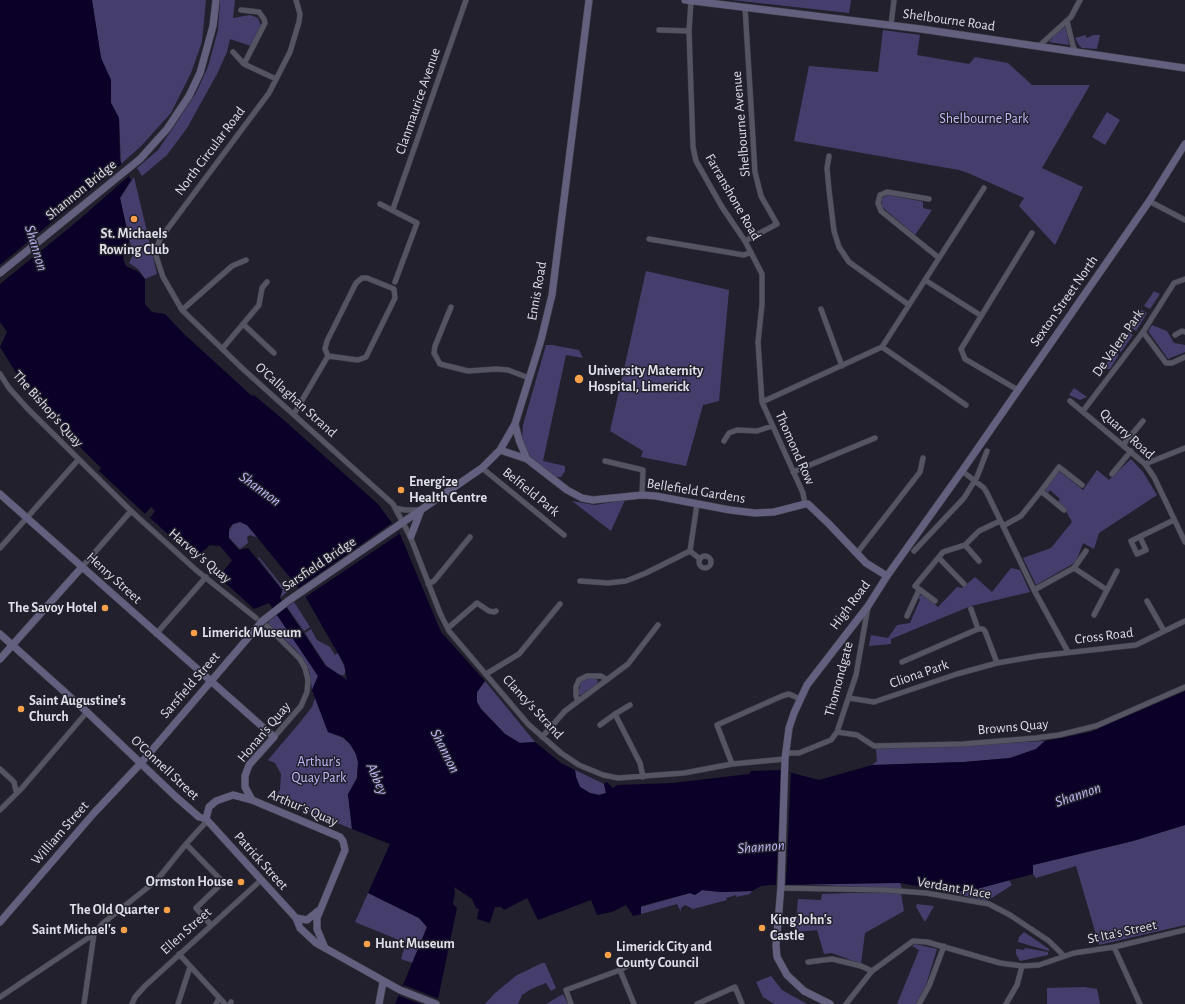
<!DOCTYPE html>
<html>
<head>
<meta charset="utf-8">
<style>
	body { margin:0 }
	canvas { display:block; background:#21202c }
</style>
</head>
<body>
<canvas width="1185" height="1004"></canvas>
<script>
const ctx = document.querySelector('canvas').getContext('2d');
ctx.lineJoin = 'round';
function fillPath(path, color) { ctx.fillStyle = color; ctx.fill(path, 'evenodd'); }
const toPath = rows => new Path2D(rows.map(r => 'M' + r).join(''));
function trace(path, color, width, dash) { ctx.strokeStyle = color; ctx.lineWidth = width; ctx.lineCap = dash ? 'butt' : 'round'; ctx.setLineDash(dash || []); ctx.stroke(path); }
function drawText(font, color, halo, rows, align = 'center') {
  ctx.font = font + ' "Alegreya Sans",sans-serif'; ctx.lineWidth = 3; ctx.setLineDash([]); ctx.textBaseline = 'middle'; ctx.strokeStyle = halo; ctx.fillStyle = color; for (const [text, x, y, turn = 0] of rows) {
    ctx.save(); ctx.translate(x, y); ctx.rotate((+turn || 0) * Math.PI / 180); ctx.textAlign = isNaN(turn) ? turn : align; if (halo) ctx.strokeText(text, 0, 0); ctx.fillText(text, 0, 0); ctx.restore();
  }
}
fillPath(toPath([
	[92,0,206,0,202,42,191,73,171,113,142,145,121,164,119,118,111,103,111,80,101,58],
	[220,0,235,0,233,18,250,15,258,18,261,26,251,46,230,39,227,52,217,74,187,128,167,155,142,176,137,168,158,150,173,128,196,93,208,67,218,30],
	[732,0,851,0,849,13],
	[1066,27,1069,45,1049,42,1060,29],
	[883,30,920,35,917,55,969,64,975,57,1008,63,1032,85,1090,85,1042,168,1083,187,1055,245,1019,206,1024,198,968,173,959,170,794,141,809,66,878,72],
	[1085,35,1087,38,1093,35,1100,35,1097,49,1082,48,1079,45,1075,38],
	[1107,112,1120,120,1105,145,1092,137],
	[134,177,157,274,145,279,138,269,129,263,133,255,120,198],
	[887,195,920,201,923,202,923,208,932,210,915,235,882,207,881,199],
	[646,271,729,290,719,401,703,405,686,466,641,457,643,451,610,431],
	[1154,291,1160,294,1150,309,1144,306],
	[1142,310,1147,313,1136,331,1130,327],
	[1152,325,1167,331,1174,343,1185,345,1185,352,1168,359,1148,331],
	[1128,332,1133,335,1121,352,1116,349],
	[546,345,552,345,579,350,583,358,566,355,543,461,565,466,565,471,561,477,556,477,531,458,522,440,523,425],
	[1114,352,1119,355,1110,369,1107,369,1104,367],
	[1074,388,1087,397,1080,400,1069,395],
	[1131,459,1143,472,1157,495,1099,533,1094,549,1083,543,1076,562,1036,585,1023,558,1051,548,1072,522,1063,506,1058,502,1060,499,1050,490,1048,493,1045,490,1059,471,1083,490,1097,470,1109,480],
	[625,500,611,531,572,501,595,505],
	[240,522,247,525,258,538,250,535,247,537,248,543,240,549,229,538,228,533,233,524],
	[259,557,287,592,280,598,283,590,258,558],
	[1011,568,1020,570,1030,592,971,606,891,639,891,644,869,646,871,635,888,638,897,625,910,623,920,600,918,597,923,594,938,607,957,587,962,588,975,577,992,592],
	[294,602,310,627,304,631,287,607],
	[277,615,318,676,312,690,309,670,304,660,294,648,268,624,269,621],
	[311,629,317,640,330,647,335,655,338,653,346,670,344,675,340,675,327,667,305,633],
	[586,678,597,679,598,683,581,695,578,695,581,682],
	[485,681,535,742,520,743,505,734,481,709,477,702,477,692],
	[315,698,328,732,343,738,350,744,356,754,358,762,357,778,348,795,352,829,274,797,280,790,281,774,275,763,268,760,301,721,312,707],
	[1045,741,1036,749,1010,758,964,762,872,765,877,761,876,749],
	[575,770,604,784,606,793,599,795,590,793,580,787,576,777],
	[1185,825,1185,925,1099,945,1076,866,1036,878,1033,874,1033,865,1133,841],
	[1009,880,1012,885,987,901,949,892,973,890],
	[900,883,902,889,800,884,869,883],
	[702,890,721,892,752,891,750,894,736,897,736,895,726,898,727,900,693,909,685,905,681,908,681,912,677,904,641,914,641,907,690,893,695,895],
	[368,893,419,918,427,927,413,963,401,959,406,943,355,922],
	[849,893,901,893,904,911,865,933,861,964,832,953,824,954,817,930,795,932,798,899,821,900,822,894],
	[917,904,934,906,925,922,916,907],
	[1024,932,1049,949,1049,951,1018,942,1019,937],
	[915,944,937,949,926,985,916,1004,897,1004,919,950,912,946],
	[1025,948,1048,952,1048,955,1020,961,1016,954,1016,949,1024,950],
	[542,963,545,963,556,988,551,991,546,983,531,989,522,995,518,1004,485,1004,494,994,517,975],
	[771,976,782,990,807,1004,774,1004,763,997,756,982],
	[1084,987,1097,989,1100,1004,1047,1004,1047,988],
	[563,994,568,1004,546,1004]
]), '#453e6d');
fillPath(toPath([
	[0,0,92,0,101,58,111,80,111,103,119,118,120,161,131,180,120,198,129,240,123,259,126,266,139,272,145,279,145,304,152,312,165,314,184,334,252,396,254,395,286,422,378,504,400,534,441,632,485,681,477,692,477,702,481,709,505,734,520,743,535,742,561,763,575,770,576,777,580,787,590,793,599,795,606,793,604,784,607,782,613,788,617,785,672,783,749,774,751,771,781,770,819,780,872,765,964,762,1010,758,1036,749,1045,741,1090,732,1185,691,1185,825,1133,841,1033,865,1033,874,973,890,949,892,900,883,771,885,761,886,752,891,721,892,702,890,695,895,690,893,641,906,641,914,633,916,626,905,612,912,597,915,591,900,538,920,527,898,504,910,501,907,495,907,490,923,477,919,479,909,476,908,472,899,454,887,455,893,453,904,457,908,437,1004,395,1004,427,927,419,918,368,893,390,844,352,829,348,794,357,778,358,762,356,754,350,744,343,737,328,732,312,690,318,676,269,603,254,609,219,577,232,560,220,546,210,545,195,558,150,518,155,511,151,507,145,514,99,471,101,468,71,438,18,376,0,347,7,332,0,322],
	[240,522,247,525,305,596,344,664,347,680,325,665,280,598,282,590,248,548,239,550,229,538,229,528,233,524]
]), '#0b0028');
fillPath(toPath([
	[123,163,130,175,74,224,0,284,0,265],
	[392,523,399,534,304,598,297,589],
	[781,770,791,773,786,884,776,885],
	[404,985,439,999,437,1004,421,1004,399,996]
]), '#21202c');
const street = toPath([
	[296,0,300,14,299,22,290,52,269,93,160,239,155,253,163,277,182,310,243,369,393,504,410,536,440,613,449,631,528,724,561,753,579,765,603,775,618,778,684,773,732,764,785,759],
	[691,1,689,31,693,147,696,161,722,207,745,241,762,274,762,304,758,342,762,402,803,493,805,504],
	[745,7,755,172,761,196,777,224,745,241],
	[241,10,259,12,264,19,265,23,244,64],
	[1067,21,1073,46,1076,52],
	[891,25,894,0],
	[659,30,689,31],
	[1039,46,1071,17,1080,0],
	[233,52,244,64,276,79],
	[829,156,827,168,829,190,834,231,839,247,849,262,909,305],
	[929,199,887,192,880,195,878,203,881,211,939,258],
	[1149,201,1185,220],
	[380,204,417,223,395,282],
	[393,209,466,0],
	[649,239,744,255,751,252],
	[925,280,980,315],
	[451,307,435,346,434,353,440,364,468,371,496,369,508,370,529,378],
	[821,309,842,366],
	[182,310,232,266,246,260],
	[243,324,274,353],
	[1143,332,1166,363,1172,363,1185,357],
	[1175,335,1182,331,1185,332],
	[882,347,966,405],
	[222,349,259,305,262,288,267,282],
	[0,374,9,388,27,408,131,511,196,570,256,618],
	[1018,390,965,359,961,349,1032,233],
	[1070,401,1145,464,1154,477,1185,542],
	[762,402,882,347,984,188],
	[1083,411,1143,332,1174,283,1185,279],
	[294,414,328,356,325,349,327,341,356,283,362,278,367,278,394,289,395,298,366,357,358,360,328,356],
	[724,441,729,433,737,430,757,431,772,426],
	[1123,445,1143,421],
	[605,461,643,470,642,495],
	[1145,464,1185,448],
	[482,468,564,535],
	[962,471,984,488,987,493,1034,590,1068,652],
	[793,472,875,438],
	[1112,474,1131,451],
	[697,504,690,551,700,559],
	[395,508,405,510,420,510],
	[1064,510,1041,491,1059,467,1082,485],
	[1003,526,1021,516,1041,491],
	[1140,537,1146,550,1137,554,1131,541,1174,520],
	[965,545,979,561],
	[0,548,78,460],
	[914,551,964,498,977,477,987,451],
	[857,553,920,472,923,458],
	'699 562a6 6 0 1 1 12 0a6 6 0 1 1-12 0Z',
	[939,558,964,584],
	[82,567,131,511],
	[1074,568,1107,590],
	[580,581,608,583,626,581,646,573,690,551],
	[428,584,434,581,470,537],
	[1034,590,1074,568,1086,551],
	[935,601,915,586,943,552,965,545,979,531,1000,521],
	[1147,601,1164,631],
	[971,609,978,629,983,629,985,631,997,663],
	[1094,615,1117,571],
	[907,616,919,590],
	[267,626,300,659,305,668,308,680,307,692,301,706,274,737],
	[448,628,477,603,489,611,494,612,496,611],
	[156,634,206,577],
	[902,662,978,629],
	[486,674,519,654,560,604],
	[849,698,874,702,957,674,997,663,1038,656,1136,645,1185,621],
	[578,701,576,696,576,687,579,680,587,676,601,676,607,680],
	[630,705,615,714,640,763,643,777],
	[600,725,615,714],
	[837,732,857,735,874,746,963,744,1036,738,1059,735,1096,726,1185,687],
	[542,737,565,711,628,664,658,625],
	[786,753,799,753,831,740,837,732,856,675,868,607],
	[732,764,717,725,782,696,789,694,800,699],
	[0,769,14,782,16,791],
	[0,810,22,788,87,712],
	[186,844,221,880,221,884,196,908,211,925],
	[781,888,885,890,926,893,989,904,1010,915,1049,941,1064,956],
	[1114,947,1140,1004],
	[179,954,225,1004],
	[808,962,832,959,861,966,872,971],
	[620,970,634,1004],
	[0,997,94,934,102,924,157,880,186,844,207,821],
	[84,1004,94,934],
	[132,1004,135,997,145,986,260,881],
	[178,1004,190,967],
	[216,1004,219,998],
	[230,1004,231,1002],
	[571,1004,566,990,620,970,634,962],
	[697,1004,735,987,742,1004],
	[846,1004,872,971,913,941,927,942,1000,963,1022,966,1039,965,1074,953,1114,947,1185,930],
	[919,1004,929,986,944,946],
	[1006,1004,1017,985,1022,966]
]);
const secondary = toPath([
	[685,0,921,29,1185,68],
	[0,273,140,159,167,129,189,96,200,73,213,26,216,0],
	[515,424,519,440,527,459],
	[500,450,527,459,567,490,582,498,593,500,642,495,656,496,730,510,755,513,774,512,805,504,808,504,829,524,866,563,887,576],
	[0,494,274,737,249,765,245,776,245,787,252,800],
	[411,536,421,510],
	[261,622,288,601,482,468,500,450,515,424,541,340,552,295,589,0],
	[0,634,87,712,175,796,199,817,206,819,296,918,300,928,316,943,400,990,436,1004],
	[0,659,82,567],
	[206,819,209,807,216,801,233,795,252,800,340,837,343,841,345,850,317,918,317,929,325,948],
	[296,918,307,920,318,911],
	[0,922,94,813,141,763,259,625],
	[379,1004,383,982],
	[830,1004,804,991,787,975,777,957,776,946,781,886,785,759,789,728,794,713,807,685,868,606,887,576,962,471,1150,200,1185,144]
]);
trace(street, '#3d3c47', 6);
trace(secondary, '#3d3c47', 8);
trace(street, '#555463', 5);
trace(secondary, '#625f7f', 7);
const secondaryBridge = toPath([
	[259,625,261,622]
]);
trace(secondaryBridge, '#3d3c47', 8, []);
trace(secondaryBridge, '#625f7f', 7);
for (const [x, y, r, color] of [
	[134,219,4,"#f8a14a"],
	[579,379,5,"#f8a14a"],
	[401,490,4,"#f8a14a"],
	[105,608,4,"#f8a14a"],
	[194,633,4,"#f8a14a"],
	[21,709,4,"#f8a14a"],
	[241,882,4,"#f8a14a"],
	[167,910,4,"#f8a14a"],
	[762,928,4,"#f8a14a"],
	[124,930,4,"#f8a14a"],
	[367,944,4,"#f8a14a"],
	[608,955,4,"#f8a14a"]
]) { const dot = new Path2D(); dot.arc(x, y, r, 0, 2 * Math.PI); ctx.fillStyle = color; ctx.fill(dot); trace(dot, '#21202c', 1.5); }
drawText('14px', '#dfdfe8', '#21202c', [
	["Shelbourne Road",949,20,8],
	["Clanmaurice Avenue",418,101,-71],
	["Shelbourne Avenue",741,124,-95],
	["North Circular Road",210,151,-53],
	["Shannon Bridge",81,190,-39],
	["Farranshone Road",733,197,60],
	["Ennis Road",537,291,-80],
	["Sexton Street North",1064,301,-55],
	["De Valera Park",1118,343,-55],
	["O'Callaghan Strand",296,400,42],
	["The Bishop's Quay",48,409,48],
	["Quarry Road",1127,434,42],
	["Thomond Row",795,448,66],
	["Bellefield Gardens",696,491,9],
	["Belfield Park",531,492,39],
	["Harvey's Quay",200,556,40],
	["Sarsfield Bridge",319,564,-34],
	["Henry Street",114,578,42],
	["High Road",850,605,-53],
	["Cross Road",1104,636,-7],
	["Cliona Park",919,674,-19],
	["Thomondgate",839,679,-75],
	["Sarsfield Street",190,685,-49],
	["Clancy's Strand",533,707,47],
	["Browns Quay",1013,727,-5],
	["Honan's Quay",264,732,-50],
	["O'Connell Street",165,768,43],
	["Arthur's Quay",303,808,23],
	["William Street",60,833,-49],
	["Patrick Street",261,861,48],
	["Verdant Place",954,888,10],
	["Ellen Street",186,931,-42],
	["St Ita's Street",1122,932,-12]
]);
drawText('14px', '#c1bbfa', '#21202c', [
	["Shelbourne Park",984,119],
	["Arthur's",319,762],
	["Quay Park",319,778]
]);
drawText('bold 14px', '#dfdfe8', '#21202c', [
	["St. Michaels",134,234,"center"],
	["Rowing Club",134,250,"center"],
	["University Maternity",588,371],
	["Hospital, Limerick",588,387],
	["Energize",409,482],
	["Health Centre",409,498],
	["The Savoy Hotel",97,608,"right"],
	["Limerick Museum",202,633],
	["Saint Augustine's",29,701],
	["Church",29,717],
	["Ormston House",233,882,"right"],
	["The Old Quarter",159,910,"right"],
	["King John's",770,920],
	["Castle",770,936],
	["Saint Michael's",116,930,"right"],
	["Hunt Museum",375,944],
	["Limerick City and",616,947],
	["County Council",616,963]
], 'left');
drawText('italic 15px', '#bfb9f8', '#21202c', [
	["Shannon",36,248,73],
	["Shannon",260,489,36],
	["Shannon",445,751,63],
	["Abbey",377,779,66],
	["Shannon",1078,795,-19],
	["Shannon",761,847,-4]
]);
</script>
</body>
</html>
